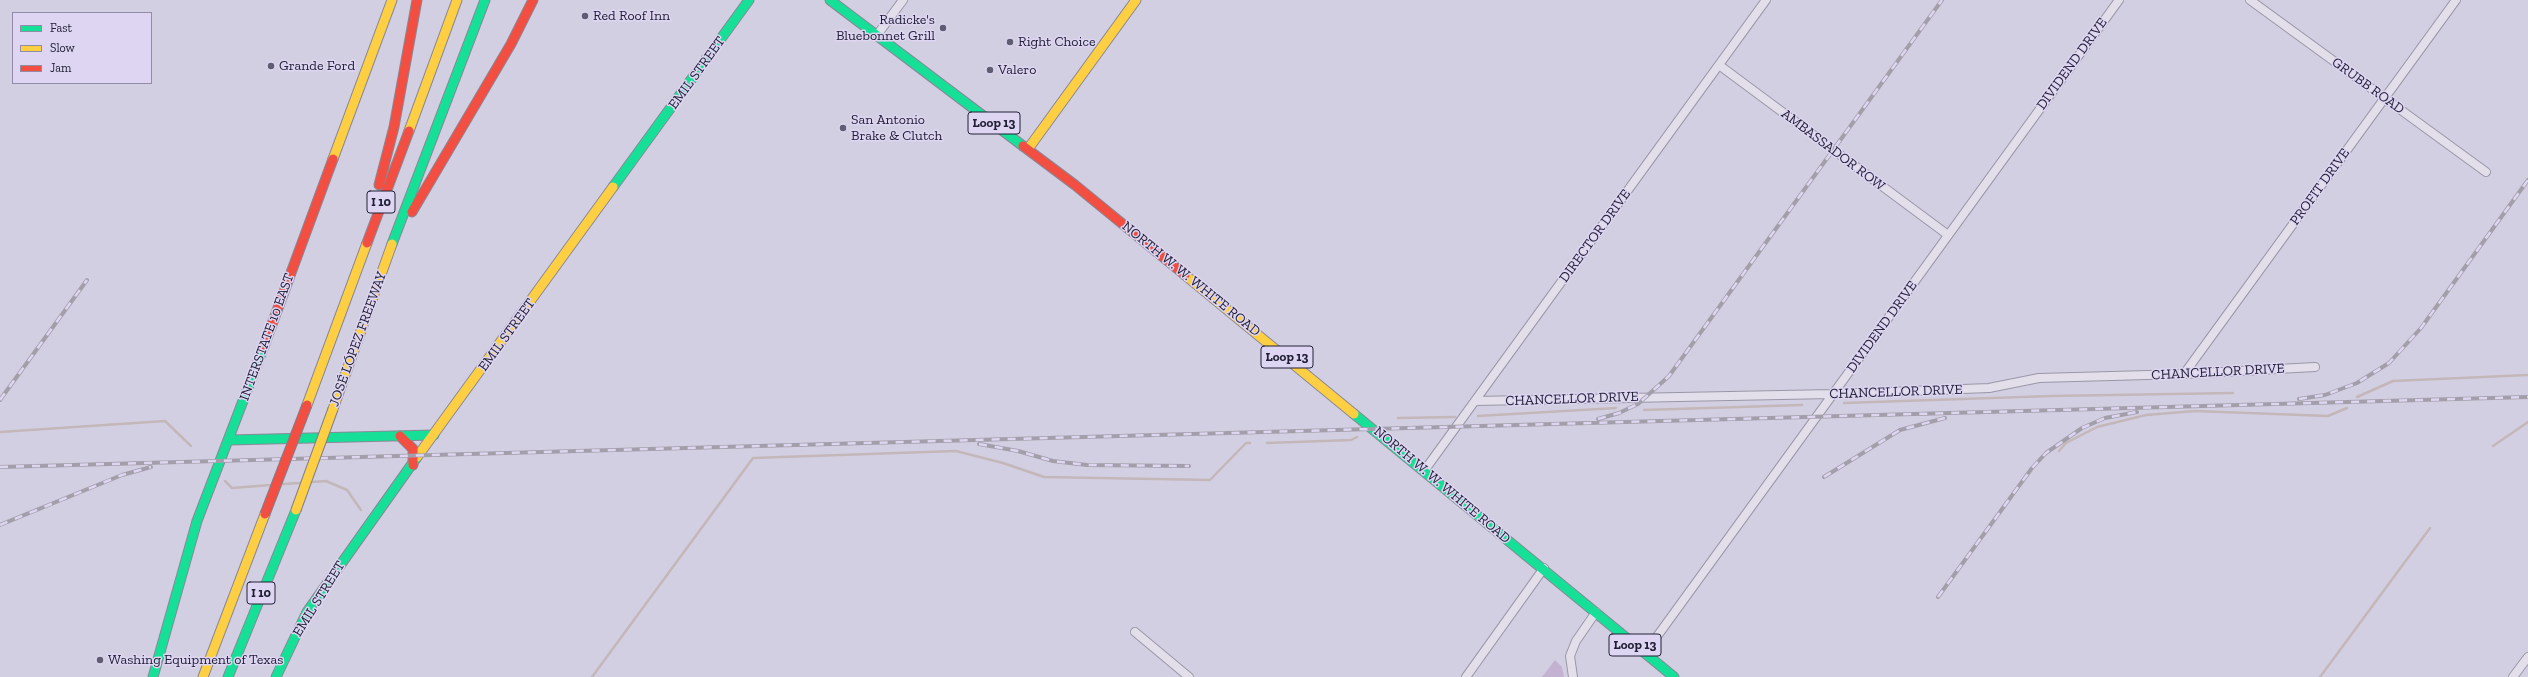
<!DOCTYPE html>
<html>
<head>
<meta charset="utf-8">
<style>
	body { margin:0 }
	#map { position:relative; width:2528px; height:677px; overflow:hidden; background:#d3cfe2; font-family:"Zilla Slab",serif }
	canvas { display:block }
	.legend { position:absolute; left:12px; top:12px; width:140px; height:72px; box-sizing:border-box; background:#ddd5f2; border:1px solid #928da6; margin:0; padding:5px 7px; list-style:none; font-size:12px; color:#212035 }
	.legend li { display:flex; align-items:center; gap:8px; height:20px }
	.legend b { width:20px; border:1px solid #928da6 }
</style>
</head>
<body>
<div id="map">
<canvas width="2528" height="677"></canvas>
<ul class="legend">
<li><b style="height:5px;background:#16e098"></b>Fast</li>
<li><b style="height:5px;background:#ffcf43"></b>Slow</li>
<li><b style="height:5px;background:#f24e42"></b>Jam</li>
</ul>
</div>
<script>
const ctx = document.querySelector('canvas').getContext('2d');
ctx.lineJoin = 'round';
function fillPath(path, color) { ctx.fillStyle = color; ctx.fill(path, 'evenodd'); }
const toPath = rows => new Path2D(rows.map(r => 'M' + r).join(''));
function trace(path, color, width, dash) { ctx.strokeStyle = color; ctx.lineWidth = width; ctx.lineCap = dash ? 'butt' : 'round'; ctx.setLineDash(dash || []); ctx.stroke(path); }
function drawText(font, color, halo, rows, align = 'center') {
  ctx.font = font + ' "Zilla Slab",serif'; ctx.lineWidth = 3; ctx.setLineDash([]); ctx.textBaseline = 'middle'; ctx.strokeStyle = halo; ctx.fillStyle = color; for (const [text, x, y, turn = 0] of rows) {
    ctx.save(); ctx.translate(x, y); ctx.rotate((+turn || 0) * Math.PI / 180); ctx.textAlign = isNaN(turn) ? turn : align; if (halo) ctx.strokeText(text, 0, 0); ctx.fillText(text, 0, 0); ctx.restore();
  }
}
fillPath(toPath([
	[1555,660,1562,667,1564,677,1542,677]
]), '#c4b2d3');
trace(toPath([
	[2357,397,2393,381,2528,375],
	[1844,403,2051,396,2233,393],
	[1644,410,1802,405],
	[1478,416,1616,408],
	[1398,418,1455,417],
	[0,432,165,421,191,446],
	[1267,443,1351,440,1357,437],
	[2493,446,2528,422],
	[2059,451,2066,443,2097,427,2146,415,2195,411,2328,416,2347,408],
	[225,481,232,488,271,485],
	[312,482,326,481,347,490,361,510],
	[282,484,301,483],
	[592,677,753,458,956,451,1003,463,1044,477,1210,480,1246,443,1250,443],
	[2320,677,2430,528]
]), '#c4b7b9', 2.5);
const street = toPath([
	[2250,0,2486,172],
	[877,35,903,0],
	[1719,65,1948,235],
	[2184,374,2456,0],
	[1475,401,1832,394,1989,388,2039,378,2184,374,2315,367],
	[1424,471,1766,0],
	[1135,632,1189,677],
	[1645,653,2119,0],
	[1466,677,1544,568],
	[1573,677,1570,656,1576,641,1596,612],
	[2513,677,2528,657]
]);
const fast = toPath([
	[830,0,1023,146],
	[613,187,749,0],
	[392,244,485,0],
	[1354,414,1674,677],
	[229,440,434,435],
	[153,677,197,521,264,346],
	[228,677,296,510],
	[276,677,307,612,417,457]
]);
const slow = toPath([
	[409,131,457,0],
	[1028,149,1136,0],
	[333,159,392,0],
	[1185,275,1354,414],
	[307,405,367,243],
	[333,409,392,244],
	[417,457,613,187],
	[203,677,265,514]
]);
const jam = toPath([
	[1023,146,1075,185,1185,275],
	[379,185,394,127,417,0],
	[412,212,511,44,533,0],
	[367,243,409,131],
	[264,346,333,159],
	[400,436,413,449,413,465]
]);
trace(street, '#9a97a8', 10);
trace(fast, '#898897', 11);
trace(slow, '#898897', 11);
trace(jam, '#898897', 11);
trace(street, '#e2dfea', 8);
trace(fast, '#16e098', 9);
trace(slow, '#ffcf43', 9);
trace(jam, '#f24e42', 9);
const rail = toPath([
	[2299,399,2325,395,2357,383,2389,363,2421,328,2528,180],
	[0,400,87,280],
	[1598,419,1619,413,1638,404,1669,376,1942,0],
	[979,444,1018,451,1053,461,1087,465,1189,466],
	[0,467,2528,397],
	[1824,477,1900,430,1945,418],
	[0,525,122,475,151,467],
	[1938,597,2032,468,2046,453,2082,428,2105,418,2137,412]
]);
trace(rail, '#a29faa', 4);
trace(rail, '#ddd5f2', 2.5, [8]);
const slowBridge = toPath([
	[296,510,333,409]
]);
const jamBridge = toPath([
	[265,514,307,405]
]);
trace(slowBridge, '#807e8d', 11, []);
trace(jamBridge, '#807e8d', 11, []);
trace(slowBridge, '#ffcf43', 9);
trace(jamBridge, '#f24e42', 9);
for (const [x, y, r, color] of [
	[585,16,4,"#5f5d72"],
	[943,28,4,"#5f5d72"],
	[1010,42,4,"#5f5d72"],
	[271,66,4,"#5f5d72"],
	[990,70,4,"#5f5d72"],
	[843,128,4,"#5f5d72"],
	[100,660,4,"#5f5d72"]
]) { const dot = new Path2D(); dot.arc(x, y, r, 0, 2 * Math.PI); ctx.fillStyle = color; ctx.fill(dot); trace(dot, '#ddd5f2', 1.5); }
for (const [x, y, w] of [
	[994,123,52],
	[381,202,28],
	[1287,357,52],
	[261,593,28],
	[1635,645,52]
]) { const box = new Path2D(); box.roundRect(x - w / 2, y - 11, w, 22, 3); ctx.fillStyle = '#ddd5f2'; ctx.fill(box); trace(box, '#212035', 1); }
drawText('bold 13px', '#212035', null, [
	["Loop 13",994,123],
	["I 10",381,202],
	["Loop 13",1287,357],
	["I 10",261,593],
	["Loop 13",1635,645]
]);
drawText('14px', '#212035', '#ddd5f2', [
	["Red Roof Inn",593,16],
	["Radicke's",935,20,"right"],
	["Bluebonnet Grill",935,36,"right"],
	["Right Choice",1018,42],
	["Grande Ford",279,66],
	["Valero",998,70],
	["San Antonio",851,120],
	["Brake & Clutch",851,136],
	["Washing Equipment of Texas",108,660]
], 'left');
drawText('14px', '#212035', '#ddd5f2', [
	["DIVIDEND DRIVE",2072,64,-54],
	["EMIL STREET",697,73,-54],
	["GRUBB ROAD",2368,86,36],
	["AMBASSADOR ROW",1833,150,37],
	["PROFIT DRIVE",2320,187,-54],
	["DIRECTOR DRIVE",1595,236,-54],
	["NORTH W. W. WHITE ROAD",1191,279,39],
	["DIVIDEND DRIVE",1882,327,-54],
	["EMIL STREET",507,335,-54],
	["INTERSTATE 10 EAST",267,337,-70],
	["JOSÉ LÓPEZ FREEWAY",358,339,-70],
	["CHANCELLOR DRIVE",2218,372,-3],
	["CHANCELLOR DRIVE",1896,392,-2],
	["CHANCELLOR DRIVE",1572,399,-2],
	["NORTH W. W. WHITE ROAD",1442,485,40],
	["EMIL STREET",319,599,-58]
]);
</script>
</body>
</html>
